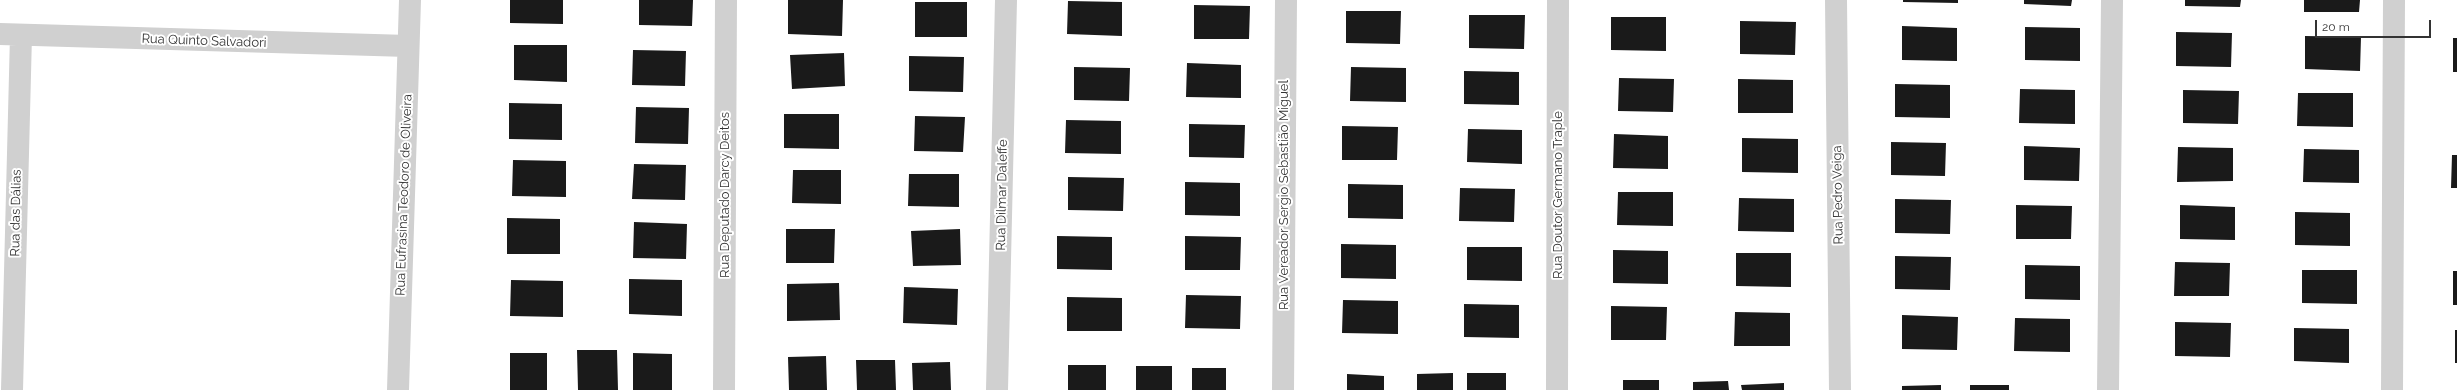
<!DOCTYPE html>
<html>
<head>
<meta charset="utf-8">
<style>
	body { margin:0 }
	#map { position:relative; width:2457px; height:390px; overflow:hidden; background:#fff; font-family:Raleway,sans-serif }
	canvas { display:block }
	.scale { position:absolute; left:2315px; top:20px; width:116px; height:18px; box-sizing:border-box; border:2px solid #333; border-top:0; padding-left:5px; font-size:12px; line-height:14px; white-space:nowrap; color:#333; -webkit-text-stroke:3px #fff; paint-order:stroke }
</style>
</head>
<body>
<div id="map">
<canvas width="2457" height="390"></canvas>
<div class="scale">20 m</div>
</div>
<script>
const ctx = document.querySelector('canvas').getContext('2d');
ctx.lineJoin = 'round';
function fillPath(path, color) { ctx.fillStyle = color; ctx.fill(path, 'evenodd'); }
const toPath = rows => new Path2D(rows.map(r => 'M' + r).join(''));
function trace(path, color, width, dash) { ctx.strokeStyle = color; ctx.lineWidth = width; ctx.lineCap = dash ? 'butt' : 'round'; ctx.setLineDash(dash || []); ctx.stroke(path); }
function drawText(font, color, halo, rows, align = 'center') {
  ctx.font = font + ' Raleway,sans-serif'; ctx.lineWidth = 4; ctx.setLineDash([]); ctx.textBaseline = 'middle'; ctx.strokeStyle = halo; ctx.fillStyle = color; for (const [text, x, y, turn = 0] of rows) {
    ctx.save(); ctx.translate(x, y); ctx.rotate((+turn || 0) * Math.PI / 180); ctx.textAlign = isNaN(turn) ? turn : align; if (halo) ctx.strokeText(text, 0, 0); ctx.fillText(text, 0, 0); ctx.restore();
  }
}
fillPath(toPath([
	[510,0,563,0,563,24,510,23],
	[639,0,693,0,692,26,639,25],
	[788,0,843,0,842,36,788,34],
	[1903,0,1958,0,1958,3,1903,2],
	[2024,0,2072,0,2071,6,2024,4],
	[2185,0,2241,0,2240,7,2185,6],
	[2304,0,2360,0,2359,12,2304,12],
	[1068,1,1122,2,1122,36,1067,34],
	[915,2,967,2,967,37,915,37],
	[1194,5,1250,6,1249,39,1194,39],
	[1346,11,1401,11,1400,44,1346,43],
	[1469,15,1525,15,1524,49,1469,48],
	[1611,17,1666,17,1666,51,1611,50],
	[1740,21,1796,22,1795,55,1740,54],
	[1902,26,1957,28,1957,61,1902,60],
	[2025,27,2080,28,2080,61,2025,60],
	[2176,32,2232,33,2231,67,2176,66],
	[2305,36,2361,37,2360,71,2305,69],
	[2453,38,2457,38,2457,72,2453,72],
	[514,45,567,45,567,82,514,80],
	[633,50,686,51,685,86,632,85],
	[844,53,845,86,792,89,790,55],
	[909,56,964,57,963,92,909,91],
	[1187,63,1241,65,1241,98,1186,97],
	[1074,67,1130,68,1129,101,1074,100],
	[1351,67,1406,68,1406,102,1350,101],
	[1464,71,1519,72,1519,105,1464,104],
	[1619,78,1674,79,1673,112,1618,111],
	[1738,79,1793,80,1793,113,1738,113],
	[1895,84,1950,85,1950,118,1895,117],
	[2020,89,2075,90,2075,124,2019,123],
	[2183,90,2239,91,2238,124,2183,123],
	[2298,93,2353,93,2353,127,2297,126],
	[509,103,562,104,562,140,509,139],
	[636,107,689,108,688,144,635,143],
	[784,114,839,114,839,149,784,148],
	[915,116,965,117,963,152,914,151],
	[1066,120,1121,121,1121,154,1065,153],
	[1189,124,1245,125,1244,158,1189,157],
	[1342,126,1398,127,1397,160,1342,160],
	[1468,129,1522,130,1522,164,1467,162],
	[1614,134,1668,136,1668,169,1613,168],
	[1742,138,1798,139,1798,173,1742,172],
	[1891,142,1946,143,1945,176,1891,175],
	[2024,146,2080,148,2079,181,2024,180],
	[2178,147,2233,148,2233,181,2177,182],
	[2304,149,2359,150,2359,183,2303,182],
	[2452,155,2457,155,2457,188,2451,188],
	[513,160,566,161,566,197,512,196],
	[634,164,686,165,685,200,632,199],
	[793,170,841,170,841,204,792,203],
	[909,174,959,174,959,207,908,206],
	[1068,177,1124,178,1123,211,1068,210],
	[1185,182,1240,183,1240,216,1185,215],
	[1348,184,1403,185,1403,219,1348,218],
	[1460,188,1515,189,1514,222,1459,221],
	[1618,192,1673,192,1673,226,1617,225],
	[1739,198,1794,199,1794,232,1738,231],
	[1895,199,1951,200,1950,234,1895,233],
	[2016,205,2072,206,2071,239,2016,239],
	[2180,205,2235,207,2235,240,2180,239],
	[2295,212,2350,213,2350,246,2295,245],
	[507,218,560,219,560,254,507,254],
	[634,222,687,224,686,259,633,258],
	[786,229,835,229,834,263,786,263],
	[960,229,961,265,913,266,911,231],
	[1057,236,1112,237,1112,270,1057,269],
	[1185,236,1241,237,1240,270,1185,270],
	[1341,244,1396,245,1396,279,1341,278],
	[1467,247,1522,247,1522,281,1467,280],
	[1613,250,1668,251,1668,284,1613,283],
	[1736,253,1791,253,1791,287,1736,286],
	[1895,256,1951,257,1950,290,1895,289],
	[2175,262,2230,263,2229,296,2174,296],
	[2025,265,2080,266,2080,300,2025,299],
	[2302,270,2357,270,2357,304,2302,303],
	[2453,271,2457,271,2457,305,2453,305],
	[629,279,682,280,682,316,629,314],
	[511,280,563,281,563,317,510,316],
	[839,283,840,320,787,321,787,284],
	[904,287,958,289,957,325,903,323],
	[1186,295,1241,296,1240,329,1185,328],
	[1067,297,1122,298,1122,331,1067,331],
	[1343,300,1398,301,1398,334,1342,333],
	[1464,304,1519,305,1519,338,1464,337],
	[1611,306,1667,307,1666,340,1611,340],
	[1735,312,1790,313,1790,346,1734,346],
	[1902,315,1958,317,1957,350,1902,349],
	[2015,318,2070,319,2070,352,2014,351],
	[2175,322,2231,323,2230,357,2175,356],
	[2294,328,2349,329,2349,363,2294,361],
	[2455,330,2457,330,2457,363,2455,363],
	[577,350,617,350,618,390,578,390],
	[510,353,547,353,547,390,510,390],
	[633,353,672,354,672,390,633,390],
	[826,356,827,390,789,390,788,357],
	[856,360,895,360,896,390,857,390],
	[950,362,951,390,913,390,912,363],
	[1068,365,1106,365,1106,390,1068,390],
	[1136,366,1172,366,1172,390,1136,390],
	[1192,368,1226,368,1226,390,1192,390],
	[1453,373,1453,390,1417,390,1417,374],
	[1467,373,1506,373,1506,390,1467,390],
	[1347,374,1384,376,1384,390,1347,390],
	[1623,380,1659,380,1659,390,1623,390],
	[1728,381,1729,390,1693,390,1693,382],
	[1784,383,1784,390,1742,390,1741,385],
	[1941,385,1941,390,1902,390,1902,386],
	[1970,385,2009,385,2009,390,1970,390]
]), '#1a1a1a');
trace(toPath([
	[1836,0,1840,390],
	[0,34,408,46],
	[12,390,21,35],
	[398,390,410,0],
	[724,390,726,0],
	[997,390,1006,0],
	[1283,390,1286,0],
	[1557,390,1558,0],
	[2108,390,2112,0],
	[2392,390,2394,0]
]), '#d0d0d0', 22);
drawText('13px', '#333', '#fff', [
	["Rua Quinto Salvadori",204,41,2],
	["Rua Eufrasina Teodoro de Oliveira",404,195,-88],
	["Rua Deputado Darcy Deitos",725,195,-90],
	["Rua Dilmar Daleffe",1002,195,-89],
	["Rua Vereador Sergio Sebastião Miguel",1284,195,-90],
	["Rua Doutor Germano Traple",1558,195,-90],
	["Rua Pedro Veiga",1838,195,-91],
	["Rua das Dálias",16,213,-89]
]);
</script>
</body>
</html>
